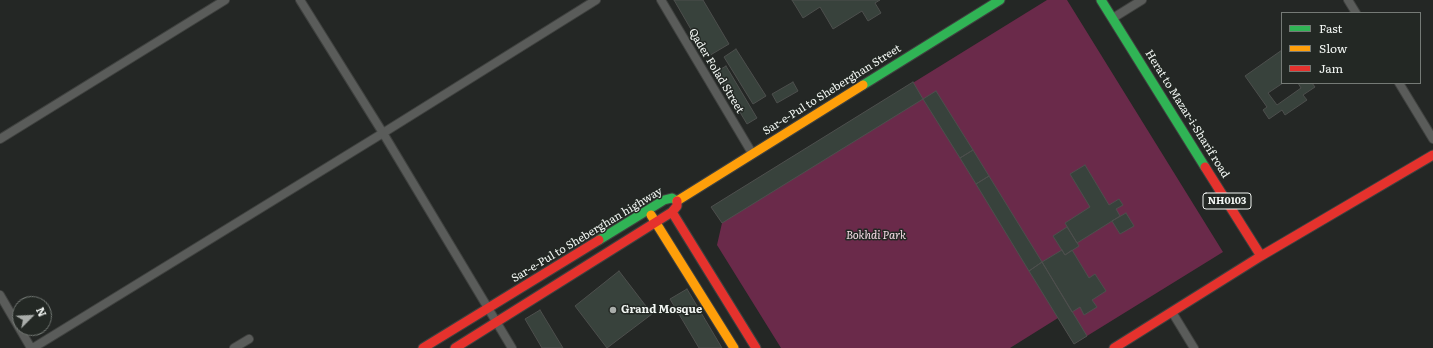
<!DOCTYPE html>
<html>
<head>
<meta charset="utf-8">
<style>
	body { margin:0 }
	#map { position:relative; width:1433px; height:348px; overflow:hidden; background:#242725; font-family:Literata,serif }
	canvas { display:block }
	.legend { position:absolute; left:1281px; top:12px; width:140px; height:72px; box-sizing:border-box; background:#232824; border:1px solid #757a76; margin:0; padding:5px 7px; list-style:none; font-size:12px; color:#f1f5f2 }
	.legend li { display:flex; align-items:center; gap:8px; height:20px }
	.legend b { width:20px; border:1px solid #757a76 }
	.north { position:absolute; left:12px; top:296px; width:40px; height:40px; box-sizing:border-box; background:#232824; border:1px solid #757a76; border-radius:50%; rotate:66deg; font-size:11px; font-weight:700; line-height:16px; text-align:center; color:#f1f5f2 }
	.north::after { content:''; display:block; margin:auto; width:14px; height:18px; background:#a9adaa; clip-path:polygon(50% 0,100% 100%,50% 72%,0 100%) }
</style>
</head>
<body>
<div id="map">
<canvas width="1433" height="348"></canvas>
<ul class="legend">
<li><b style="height:5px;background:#30b455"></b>Fast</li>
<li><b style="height:5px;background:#ff9f0a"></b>Slow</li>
<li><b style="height:5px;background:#e5322d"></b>Jam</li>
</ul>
<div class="north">N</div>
</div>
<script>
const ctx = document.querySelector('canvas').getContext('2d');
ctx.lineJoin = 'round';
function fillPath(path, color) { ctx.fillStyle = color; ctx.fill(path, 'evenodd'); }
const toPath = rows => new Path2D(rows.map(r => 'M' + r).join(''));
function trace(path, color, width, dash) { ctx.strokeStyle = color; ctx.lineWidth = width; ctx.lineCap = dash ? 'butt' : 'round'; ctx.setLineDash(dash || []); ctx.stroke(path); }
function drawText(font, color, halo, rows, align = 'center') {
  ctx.font = font + ' Literata,serif'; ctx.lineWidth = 3; ctx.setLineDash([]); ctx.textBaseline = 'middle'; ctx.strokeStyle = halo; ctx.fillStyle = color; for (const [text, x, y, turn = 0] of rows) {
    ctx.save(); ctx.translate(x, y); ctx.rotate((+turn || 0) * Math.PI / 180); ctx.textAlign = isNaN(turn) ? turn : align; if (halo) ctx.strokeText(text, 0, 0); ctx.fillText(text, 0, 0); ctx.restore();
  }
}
fillPath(toPath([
	[1047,0,1067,0,1223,252,1074,344,1058,318,1010,348,781,348,717,245,722,223,712,207]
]), '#6a2a4a');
const building = toPath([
	[674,0,703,0,729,44,707,57,674,0],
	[792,0,880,0,875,3,881,13,868,21,862,11,833,29,820,7,803,18,792,0],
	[736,49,766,96,753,104,724,57,736,49],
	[1282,50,1283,83,1268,93,1277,105,1301,88,1298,83,1312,83,1315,87,1303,95,1307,100,1285,115,1282,110,1269,119,1263,110,1267,107,1245,76,1282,50],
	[726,66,757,118,747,124,716,72,726,66],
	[793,82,798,91,777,103,772,94,793,82],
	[913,82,923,99,722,223,711,207,913,82],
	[936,91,973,150,960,158,923,99,936,91],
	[973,150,989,176,976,184,960,158,973,150],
	[1085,165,1109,205,1119,199,1123,205,1116,209,1120,216,1077,243,1065,223,1090,207,1070,174,1085,165],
	[989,176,1042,262,1029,271,976,184,989,176],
	[1126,213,1134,226,1120,234,1112,221,1126,213],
	[1067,227,1079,246,1065,255,1053,236,1067,227],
	[1062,250,1065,255,1072,250,1089,278,1095,274,1106,291,1092,300,1097,307,1084,315,1080,307,1072,312,1042,262,1062,250],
	[1042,262,1087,336,1074,344,1029,271,1042,262],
	[619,271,652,314,607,348,575,306,619,271],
	[687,289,722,348,699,348,670,299,687,289],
	[540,310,563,348,542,348,525,319,540,310]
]);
fillPath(building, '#38423c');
trace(building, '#4d4f4d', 1);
const street = toPath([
	[300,0,383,133,512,348],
	[661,0,752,153],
	[1348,0,1356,13],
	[1113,18,1142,0],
	[1399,83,1433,139],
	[0,139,225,0],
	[0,295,31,348],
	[1172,312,1194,348],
	[33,348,383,133,596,0],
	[234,348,249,339]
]);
const fast = toPath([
	[1101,0,1205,167],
	[863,85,1000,0],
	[599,240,664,200,672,198,677,201]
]);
const slow = toPath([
	[677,201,863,85],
	[651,215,734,348]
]);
const jam = toPath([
	[672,212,756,348],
	[1261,256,1433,155],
	[423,348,599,240],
	[455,348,672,212,677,206,677,201],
	[1114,348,1261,256,1205,167]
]);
trace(street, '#3f413f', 10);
trace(fast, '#3f413f', 11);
trace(slow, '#3f413f', 11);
trace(jam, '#3f413f', 11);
trace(street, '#5a5c5a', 8);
trace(fast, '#30b455', 9);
trace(slow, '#ff9f0a', 9);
trace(jam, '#e5322d', 9);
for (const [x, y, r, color] of [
	[613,310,4,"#a9adaa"]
]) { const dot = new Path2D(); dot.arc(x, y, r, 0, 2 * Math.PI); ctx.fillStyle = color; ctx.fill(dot); trace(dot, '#232824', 1.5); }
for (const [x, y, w] of [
	[1227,201,48]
]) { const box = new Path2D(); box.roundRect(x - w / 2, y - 8, w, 16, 3); ctx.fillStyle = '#232824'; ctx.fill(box); trace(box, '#f1f5f2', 1); }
drawText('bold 10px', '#f1f5f2', null, [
	["NH0103",1227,201]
]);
drawText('11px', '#f1f5f2', '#232824', [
	["Qader Folad Street",716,71,59],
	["Sar-e-Pul to Sheberghan Street",832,90,-32],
	["Herat to Mazar-i-Sharif road",1187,114,58],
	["Sar-e-Pul to Sheberghan highway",587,235,-31]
]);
drawText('italic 11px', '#f6dce6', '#232824', [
	["Bokhdi Park",876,236]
]);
drawText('bold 11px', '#f1f5f2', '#232824', [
	["Grand Mosque",621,310]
], 'left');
</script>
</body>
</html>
